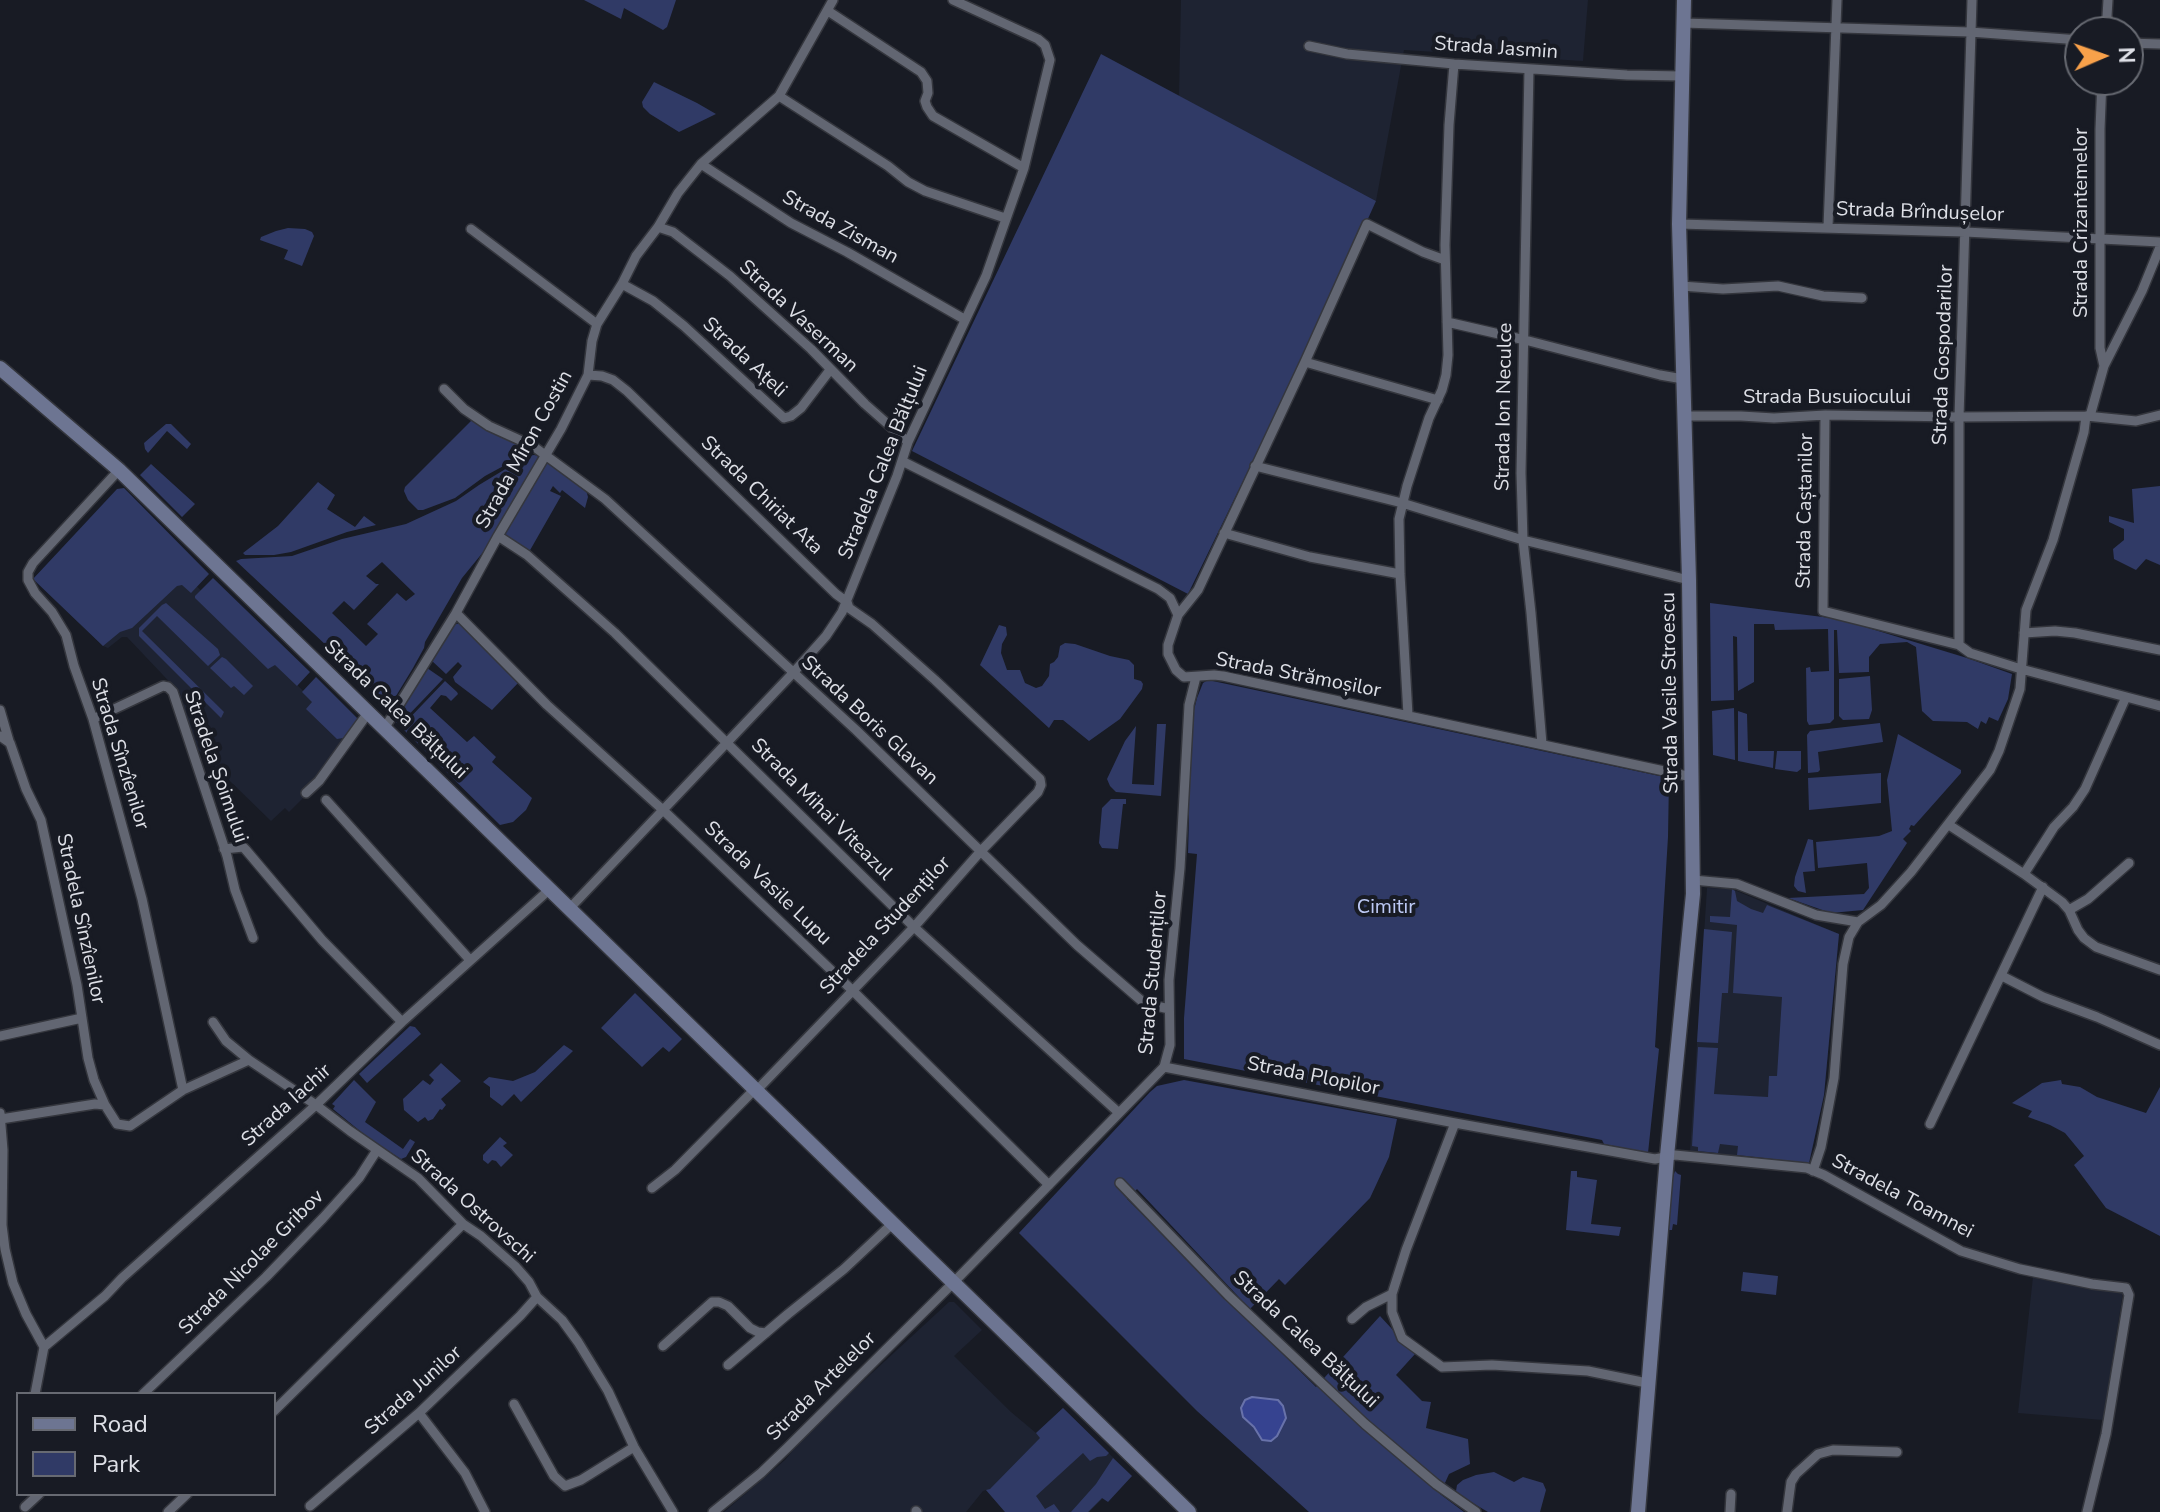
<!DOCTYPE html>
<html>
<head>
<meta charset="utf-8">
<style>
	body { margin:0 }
	#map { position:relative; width:2160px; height:1512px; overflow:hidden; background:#181b24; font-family:"Nunito Sans",sans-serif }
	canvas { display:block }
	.legend { position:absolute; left:16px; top:1392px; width:260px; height:104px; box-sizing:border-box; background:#181b24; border:2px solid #676a72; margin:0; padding:10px 14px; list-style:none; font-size:24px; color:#dee0e7 }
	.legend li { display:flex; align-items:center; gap:16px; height:40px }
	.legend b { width:40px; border:2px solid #676a72 }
	.north { position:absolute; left:2064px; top:16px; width:80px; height:80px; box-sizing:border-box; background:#181b24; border:2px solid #676a72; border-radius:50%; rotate:88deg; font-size:22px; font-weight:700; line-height:32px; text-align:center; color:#dee0e7 }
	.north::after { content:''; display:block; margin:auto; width:28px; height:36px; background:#f8a14a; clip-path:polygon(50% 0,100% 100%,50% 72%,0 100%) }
</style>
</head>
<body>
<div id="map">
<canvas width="2160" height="1512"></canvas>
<ul class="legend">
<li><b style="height:10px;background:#6d7592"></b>Road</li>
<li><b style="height:22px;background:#303a66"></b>Park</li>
</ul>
<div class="north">N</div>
</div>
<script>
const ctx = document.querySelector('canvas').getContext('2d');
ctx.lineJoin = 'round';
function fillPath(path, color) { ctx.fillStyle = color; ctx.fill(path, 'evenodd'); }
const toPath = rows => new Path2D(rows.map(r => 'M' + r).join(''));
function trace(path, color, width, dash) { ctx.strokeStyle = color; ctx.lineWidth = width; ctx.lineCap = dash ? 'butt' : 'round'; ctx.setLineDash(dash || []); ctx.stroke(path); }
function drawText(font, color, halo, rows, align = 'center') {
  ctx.font = font + ' "Nunito Sans",sans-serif'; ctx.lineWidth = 8; ctx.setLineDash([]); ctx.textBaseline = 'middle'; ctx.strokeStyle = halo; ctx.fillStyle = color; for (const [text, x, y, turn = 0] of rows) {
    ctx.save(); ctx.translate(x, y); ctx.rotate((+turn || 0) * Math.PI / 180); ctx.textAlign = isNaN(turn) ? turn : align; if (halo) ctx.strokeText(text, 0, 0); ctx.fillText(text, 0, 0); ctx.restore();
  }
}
fillPath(toPath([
	[1181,0,1588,0,1583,61,1404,50,1376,201,1179,96],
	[109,500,346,733,330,763,303,790,306,795,289,812,285,808,271,821,194,746,180,693,127,637,122,637,108,648,103,646,33,579],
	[1707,888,1732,889,1839,934,1824,1095,1809,1164,1690,1152],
	[2033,1277,2123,1292,2103,1420,2018,1413],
	[949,1302,954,1302,982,1330,954,1356,1011,1412,1036,1433,1063,1408,1132,1476,1103,1498,1089,1512,1005,1512,986,1490,983,1491,966,1512,724,1512,785,1460,807,1433]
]), '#1e2332');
fillPath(toPath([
	[584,0,676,0,667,27,663,30,624,8,621,19],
	[1101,54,1376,201,1328,307,1188,594,912,451],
	[654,82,697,103,716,114,679,132,650,114,643,107,642,102],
	[288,228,305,229,312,232,314,236,302,266,284,259,288,250,260,240,261,237,276,231],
	[472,420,478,421,533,450,485,476,455,498,423,510,418,510,408,500,404,491,405,487],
	[166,424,171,424,191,444,187,449,167,431,148,453,145,449,144,443],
	[534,455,540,456,516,498,484,551,462,578,425,642,424,648,413,668,396,696,392,696,387,705,363,680,366,675,362,673,358,675,236,561,241,559,292,556,342,539,406,524,456,501,479,485,527,456],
	[382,562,415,594,406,601,397,593,367,624,378,634,366,646,332,613,344,601,354,610,379,584,376,584,366,576],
	[548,460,586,490,588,497,585,508,562,490,560,493,553,486,550,491,561,496,529,552,504,534,545,462],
	[151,464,195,504,182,517,140,475],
	[318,482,335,495,327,509,355,527,364,516,376,525,347,532,291,552,274,555,245,555,243,553,278,526],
	[2160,486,2160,565,2146,559,2136,570,2114,559,2113,549,2124,540,2124,529,2109,522,2109,516,2134,523,2132,489],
	[124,488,209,574,191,593,182,585,177,586,132,628,120,632,103,646,33,579,117,489],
	[213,578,310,672,297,686,275,665,268,669,195,598,195,596],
	[166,603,218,649,220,655,208,666,157,616,142,631,224,712,221,718,139,636,139,628,162,605],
	[1710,603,1839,619,1967,658,2012,674,2008,699,1998,721,1989,717,1986,724,1981,721,1978,729,1967,722,1933,721,1922,711,1916,647,1907,642,1880,644,1869,657,1869,672,1839,673,1837,630,1834,630,1834,719,1830,723,1809,725,1807,721,1806,668,1810,667,1811,672,1829,671,1828,629,1775,630,1774,624,1754,624,1754,682,1738,691,1737,637,1733,636,1734,700,1711,701],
	[460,623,520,681,492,710,455,682,453,677,462,666,458,662,446,674,431,660,453,625],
	[999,625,1006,627,1007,635,1002,644,1001,653,1007,670,1020,670,1025,683,1036,688,1042,686,1049,676,1050,664,1054,662,1058,657,1060,646,1065,643,1075,644,1110,656,1129,660,1134,665,1134,679,1141,681,1143,684,1142,689,1120,719,1089,741,1063,720,1054,720,1049,728,980,665],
	[222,657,226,659,253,686,244,695,234,686,231,688,210,668],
	[427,668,443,679,399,725,394,720],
	[1870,676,1872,710,1869,719,1843,720,1839,716,1839,679],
	[316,677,358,719,343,738,337,739,306,709,312,702,302,692],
	[1208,680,1669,778,1668,837,1655,1047,1659,1049,1648,1153,1604,1144,1602,1140,1184,1059,1184,1018,1197,854,1188,853,1189,819,1188,797,1192,718,1197,698,1203,683],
	[445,681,457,692,458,694,451,701,446,696,441,695,430,708,467,742,474,736,496,757,492,762,532,798,526,810,513,822,500,825,401,727],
	[1734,708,1735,760,1713,755,1712,711],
	[1738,711,1747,714,1748,751,1774,751,1773,768,1738,761],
	[1880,723,1883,742,1818,752,1820,770,1818,772,1808,773,1807,735,1810,731],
	[1157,724,1166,724,1161,796,1116,792,1110,786,1107,779,1125,741,1136,726,1132,784,1154,785],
	[1898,734,1961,770,1961,773,1914,826,1911,825,1909,829,1911,831,1903,839,1907,843,1863,910,1831,913,1788,898,1864,894,1869,888,1867,863,1818,868,1816,842,1879,836,1892,831,1887,780],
	[1777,751,1801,751,1801,769,1797,772,1775,769],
	[1881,773,1881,803,1809,810,1808,778],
	[1111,799,1126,799,1126,804,1123,804,1118,849,1102,848,1099,843,1102,808],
	[1808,839,1813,840,1815,871,1803,872,1806,893,1798,891,1794,886,1795,877],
	[1732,889,1735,891,1737,901,1751,909,1763,913,1767,905,1839,934,1824,1095,1809,1163,1737,1155,1738,1146,1720,1144,1718,1153,1698,1151,1698,1147,1692,1146,1698,1047,1718,1048,1714,1094,1768,1097,1769,1076,1777,1076,1782,997,1733,993,1737,925,1710,922,1710,916,1730,917],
	[1704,929,1732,932,1728,993,1722,993,1718,1043,1697,1042],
	[635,993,682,1039,669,1052,663,1047,642,1067,601,1028],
	[410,1026,415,1027,421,1034,367,1083,359,1074],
	[564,1045,573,1051,521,1102,514,1094,502,1106,490,1097,490,1087,483,1082,489,1077,513,1081,535,1072],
	[441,1063,461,1081,441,1099,446,1105,442,1110,440,1109,433,1119,428,1121,425,1117,418,1122,404,1110,403,1099,423,1080,430,1085,434,1080,429,1075],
	[354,1080,376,1102,365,1122,403,1149,410,1139,415,1142,406,1157,401,1159,371,1140,333,1109,335,1106,332,1104],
	[1184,1080,1397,1119,1389,1157,1370,1198,1285,1285,1279,1279,1250,1309,1137,1189,1127,1199,1316,1387,1380,1316,1415,1354,1396,1375,1422,1401,1431,1402,1426,1428,1468,1439,1470,1464,1449,1474,1440,1494,1464,1512,1309,1512,1197,1411,1019,1233,1150,1092,1157,1086],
	[2061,1080,2062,1084,2080,1087,2097,1097,2146,1113,2160,1087,2160,1236,2106,1208,2074,1165,2084,1156,2065,1133,2050,1125,2028,1117,2032,1111,2012,1103,2042,1083],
	[500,1137,507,1143,503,1146,513,1155,501,1167,496,1161,492,1160,488,1164,483,1160,483,1155],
	[1571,1171,1577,1171,1577,1177,1597,1180,1591,1224,1621,1227,1619,1236,1566,1230],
	[1675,1171,1678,1174,1681,1175,1677,1225,1673,1224,1672,1230,1668,1230,1672,1180],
	[1743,1272,1778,1276,1776,1295,1741,1291],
	[1063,1408,1109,1453,1106,1456,1097,1457,1090,1461,1083,1453,1036,1496,1045,1509,1054,1504,1060,1512,1005,1512,986,1490,990,1489,1040,1438,1036,1433],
	[1113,1458,1132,1476,1108,1502,1102,1498,1088,1512,1071,1512,1096,1484],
	[1494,1472,1514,1482,1523,1477,1543,1483,1546,1490,1540,1512,1488,1512,1459,1495,1456,1491,1457,1485,1463,1480,1476,1475]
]), '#303a66');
const water = toPath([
	[1252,1397,1278,1400,1283,1406,1286,1418,1277,1436,1271,1441,1262,1440,1254,1427,1243,1417,1241,1408,1245,1400,1252,1397]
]);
fillPath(water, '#364390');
trace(water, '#6872aa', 2);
const street = toPath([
	[1972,0,1959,417,1959,645,1970,653,2021,669,2160,706],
	[828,11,921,72,927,81,928,93,925,101,927,107,933,116,1024,168],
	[1683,23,1970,32,2080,40],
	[2106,32,2108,0],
	[2128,43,2160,44],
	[1309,46,1347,54,1454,64,1627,75,1682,76],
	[1529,69,1521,473,1523,540,1531,613,1542,744],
	[2102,80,2100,129,2100,348,2104,366],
	[779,96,888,166,908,182,925,191,1005,218],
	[701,164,791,223,847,252,964,319],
	[1679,224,1965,232,2160,242],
	[658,227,673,232,730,276,811,349,865,404,908,442],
	[1828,227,1837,0],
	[471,229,597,324],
	[622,284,653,301,684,326,784,418,791,416,801,408,830,370],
	[1681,286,1723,289,1778,286,1823,296,1862,298],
	[1447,322,1525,340,1660,375,1683,379],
	[1305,362,1438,400],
	[588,375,602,376,613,380,627,391,836,594,847,602,849,608,872,624,935,680,1040,779,1041,785,1038,792,980,852,914,927,756,1091],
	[444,389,464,409,489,426,533,446,605,499,856,730,1077,945,1144,1003,1169,1009],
	[1825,415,1823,611,1959,645],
	[1684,416,1741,416,1774,418,1825,415,1959,417,2086,416,2136,421,2160,415],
	[2090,416,2104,366,2142,291,2160,247],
	[902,461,1158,589,1170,598,1178,615,1168,645,1168,654,1176,670,1184,677,1214,675,1223,676,1692,777],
	[1255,466,1402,503,1523,540,1689,580],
	[119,470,33,563,28,572,28,580,35,593,52,612,66,635,74,666,93,719,142,899,183,1090],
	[1224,533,1310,557,1400,574],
	[498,536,527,555,615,633,914,927,1118,1112],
	[456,613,547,705,663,810,852,990,1049,1185],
	[1178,615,1198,590,1305,362,1367,224,1423,252,1445,260],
	[2024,633,2055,631,2075,633,2160,650],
	[0,710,9,741],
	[1408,715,1400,574,1399,519,1407,486,1429,418,1442,390,1446,375,1448,355,1445,245,1449,125,1454,64],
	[93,719,163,686,168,687,173,692,227,856,235,890,253,938],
	[384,729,456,613,498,536,561,429,588,375,592,341,597,324,622,284,636,256,658,227,678,193,701,164,779,96,833,0],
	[0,736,10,743,26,789,41,820,77,985,88,1058,94,1080,105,1105],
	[306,793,319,781,368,713],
	[326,800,470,960],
	[1949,825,2024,874,2062,902,2069,910,2078,930,2084,938,2096,947,2160,970],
	[224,849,243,847,246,850,322,940,402,1022],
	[2024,874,2054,827,2073,807,2085,789,2126,697],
	[1693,880,1737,884,1816,915,1858,922],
	[570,908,793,673,826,636,842,612,897,476,908,442,986,276,1024,168,1050,60,1045,45,1038,39,953,0],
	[2069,910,2088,899,2129,863],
	[2002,976,2043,997,2097,1017,2160,1045],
	[213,1022,226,1041,249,1060,316,1105,350,1131,418,1178,463,1224,481,1236,515,1266,529,1282,537,1297,562,1320,578,1342,608,1391,634,1447,673,1512],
	[0,1036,82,1018],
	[1164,1067,1455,1123,1655,1159,1675,1155,1807,1168,1824,1175,1961,1251,2020,1269,2092,1284,2126,1288,2129,1295,2106,1434,2087,1512],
	[0,1113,3,1150,2,1225,5,1249,13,1283,26,1314,44,1347,35,1394],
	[1,1119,95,1104,105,1105,117,1124,130,1126,183,1090,249,1060],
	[1930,1124,2043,887],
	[1813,1171,1821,1147,1834,1078,1843,964,1849,937,1858,922,1881,905,1911,872,1990,770,1999,751,2020,689,2026,610,2053,540,2084,432,2086,416],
	[1120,1183,1228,1295,1365,1424,1436,1484,1476,1512],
	[652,1188,675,1170,755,1089],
	[1392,1294,1392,1312,1402,1338,1442,1367,1492,1365,1588,1371,1647,1383],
	[1352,1319,1366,1307,1392,1294,1406,1250,1455,1123],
	[663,1346,712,1302,719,1302,728,1306,750,1328,758,1332,766,1333],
	[44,1347,105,1296,122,1278,316,1105,402,1022,550,889],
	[728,1365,788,1314,844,1269,892,1224],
	[143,1394,266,1277,323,1218,359,1178,377,1150],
	[514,1404,554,1476,565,1486,581,1480,634,1447],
	[274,1411,463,1224],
	[419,1413,465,1473,485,1512],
	[310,1506,419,1413,520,1316,537,1297],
	[25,1507,39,1494],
	[916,1511,917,1512],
	[168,1512,187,1494],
	[713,1512,761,1473,787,1448,953,1283,1164,1067,1170,1045,1169,980,1180,868,1189,705,1196,677],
	[1730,1512,1731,1494],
	[1787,1512,1791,1482,1796,1474,1818,1454,1833,1450,1897,1452]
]);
const secondary = toPath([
	[0,368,119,470,1189,1512],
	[1638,1512,1667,1156,1693,894,1689,580,1679,224,1684,0]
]);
trace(street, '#34363d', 12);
trace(secondary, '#34363d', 17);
trace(street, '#626672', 9);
trace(secondary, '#6d7592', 14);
drawText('20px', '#dee0e7', '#181b24', [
	["Strada Jasmin",1496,49,4],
	["Strada Brîndușelor",1920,213,2],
	["Strada Crizantemelor",2082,223,-90],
	["Strada Zisman",840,228,29],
	["Strada Vaserman",798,317,43],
	["Strada Gospodarilor",1944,355,-88],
	["Strada Ațeli",744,358,43],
	["Strada Busuiocului",1827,398],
	["Strada Ion Neculce",1505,407,-89],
	["Strada Miron Costin",525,450,-61],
	["Stradela Calea Bălțului",884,463,-68],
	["Strada Chiriat Ata",761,496,44],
	["Strada Caștanilor",1806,511,-89],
	["Strada Strămoșilor",1298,676,11],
	["Strada Vasile Stroescu",1671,693,-91],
	["Strada Calea Bălțului",395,710,44],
	["Strada Boris Glavan",869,721,43],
	["Strada Sînzîenilor",119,754,73],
	["Stradela Șoimului",215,767,71],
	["Strada Mihai Viteazul",821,810,45],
	["Strada Vasile Lupu",767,884,44],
	["Stradela Sînzîenilor",80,919,78],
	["Stradela Studenților",886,926,-47],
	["Strada Studenților",1154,973,-85],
	["Strada Plopilor",1313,1077,11],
	["Strada Iachir",287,1106,-42],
	["Stradela Toamnei",1902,1197,28],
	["Strada Ostrovschi",472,1207,42],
	["Strada Nicolae Gribov",252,1263,-45],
	["Strada Calea Bălțului",1305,1340,43],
	["Strada Artelelor",822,1387,-45],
	["Strada Junilor",414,1391,-42]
]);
drawText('20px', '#becaf6', '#181b24', [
	["Cimitir",1386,908]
]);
</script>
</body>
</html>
